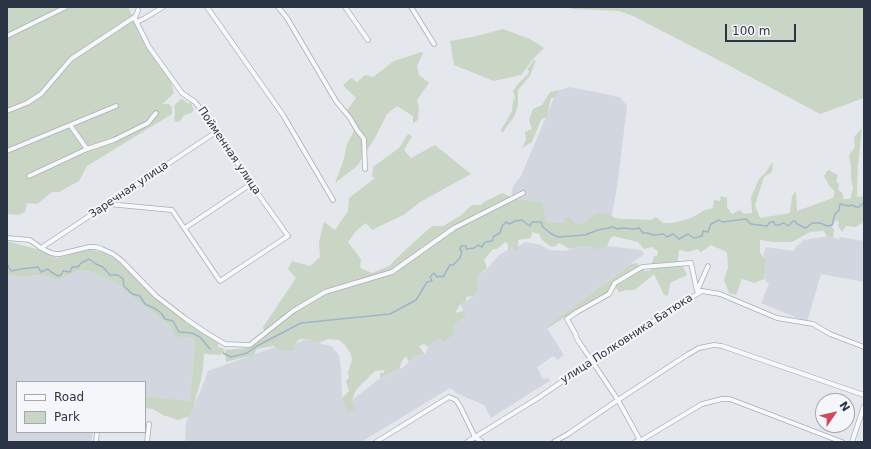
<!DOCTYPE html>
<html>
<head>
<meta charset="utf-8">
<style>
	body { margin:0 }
	#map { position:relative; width:871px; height:449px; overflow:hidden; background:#e4e7ec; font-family:"DejaVu Sans",sans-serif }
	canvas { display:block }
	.frame { position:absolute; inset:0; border:8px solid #2b3445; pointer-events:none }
	.legend { position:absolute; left:16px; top:381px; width:130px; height:52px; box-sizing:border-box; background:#f4f6f9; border:1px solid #a4a8b1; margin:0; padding:5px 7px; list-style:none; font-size:12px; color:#2b3445 }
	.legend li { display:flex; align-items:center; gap:8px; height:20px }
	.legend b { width:20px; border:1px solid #a4a8b1 }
	.north { position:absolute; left:815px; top:393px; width:40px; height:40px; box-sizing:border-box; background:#f4f6f9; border:1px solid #a4a8b1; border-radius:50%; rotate:56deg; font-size:11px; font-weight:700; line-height:16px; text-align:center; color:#2b3445 }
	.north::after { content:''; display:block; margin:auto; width:14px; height:18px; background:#d1495b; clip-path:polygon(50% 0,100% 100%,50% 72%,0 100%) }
	.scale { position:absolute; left:725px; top:24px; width:71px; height:18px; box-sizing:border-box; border:2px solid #2b3445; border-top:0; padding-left:5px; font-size:12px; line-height:14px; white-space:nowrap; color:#2b3445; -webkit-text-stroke:3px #f4f6f9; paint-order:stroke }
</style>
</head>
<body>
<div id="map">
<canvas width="871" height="449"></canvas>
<div class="frame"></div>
<ul class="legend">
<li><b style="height:5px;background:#f7f8fa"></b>Road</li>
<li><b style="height:11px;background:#c9d6c5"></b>Park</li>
</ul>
<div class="north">N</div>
<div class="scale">100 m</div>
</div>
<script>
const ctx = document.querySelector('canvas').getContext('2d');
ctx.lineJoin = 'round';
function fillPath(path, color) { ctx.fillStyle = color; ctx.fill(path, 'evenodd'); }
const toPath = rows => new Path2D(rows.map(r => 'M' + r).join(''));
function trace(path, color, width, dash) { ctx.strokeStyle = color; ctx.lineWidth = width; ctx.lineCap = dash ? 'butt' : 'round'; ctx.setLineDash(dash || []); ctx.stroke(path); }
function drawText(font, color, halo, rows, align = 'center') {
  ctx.font = font + ' "DejaVu Sans",sans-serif'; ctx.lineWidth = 4; ctx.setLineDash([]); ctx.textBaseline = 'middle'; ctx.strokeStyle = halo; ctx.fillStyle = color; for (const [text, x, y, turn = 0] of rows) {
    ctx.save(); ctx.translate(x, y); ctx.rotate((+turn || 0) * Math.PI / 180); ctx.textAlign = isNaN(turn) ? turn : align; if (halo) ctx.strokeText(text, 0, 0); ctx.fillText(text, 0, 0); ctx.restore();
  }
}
fillPath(toPath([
	[570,87,620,97,627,106,617,187,611,220,576,224,554,223,546,221,531,201,516,199,511,193,514,185,521,176,554,98,560,90],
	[829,236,839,239,840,237,864,241,864,282,821,274,807,322,761,303,769,284,764,279,766,261,763,254,766,247,794,251,795,248,802,242,803,240],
	[526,242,540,245,550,250,564,251,582,246,590,246,598,250,607,246,642,250,644,254,546,327,564,355,558,360,553,356,537,367,543,379,548,378,550,381,535,390,491,418,484,405,458,394,450,388,361,442,186,442,185,441,186,423,192,406,199,395,208,371,272,348,296,343,307,339,318,343,331,346,339,355,341,369,342,398,347,414,356,409,352,400,379,379,405,366,414,356,425,355,428,347,457,322,466,317,461,305,477,293,478,276,485,271,499,255,513,247,516,251,517,247],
	[80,270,92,272,116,283,170,326,175,335,194,338,195,342,190,401,145,396,145,382,17,382,17,432,93,432,91,442,7,442,7,275,24,277,37,275,59,280]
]), '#d2d6de');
fillPath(toPath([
	[7,7,128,7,151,54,171,82,174,93,161,105,164,104,169,104,172,108,172,114,87,166,79,181,59,192,52,192,37,204,27,203,25,212,18,215,7,214],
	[569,7,864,7,864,98,820,114,730,66,633,16,619,11,572,9],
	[503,29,530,39,544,48,534,58,521,75,494,81,454,65,450,41,477,36],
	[421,52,423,53,417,66,419,75,429,83,417,100,419,108,418,120,413,123,413,116,397,106,387,114,375,138,357,166,335,183,343,162,347,144,356,127,347,110,356,98,343,85,351,78,357,82,365,75,373,77,394,61],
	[534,60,536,60,530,76,518,90,518,106,514,117,502,133,501,130,512,111,513,101,515,97,513,91,517,85,528,74,529,71,527,70,529,67],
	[560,90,554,98,551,98,547,116,541,120,532,142,522,148,526,140,525,132,532,129,529,120,533,109,542,105,550,92],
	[181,99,184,100,187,103,191,103,194,110,191,113,184,115,180,121,177,122,175,121,174,119,175,112,174,106],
	[862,128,858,166,857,187,857,197,864,196,864,222,856,227,846,226,842,232,838,226,839,222,836,220,832,227,834,230,833,237,827,236,824,231,810,232,792,242,773,242,760,240,760,253,766,260,764,279,754,283,742,279,736,295,729,293,724,280,728,268,727,252,711,245,701,252,697,249,689,252,679,250,677,266,683,267,687,275,670,283,668,296,664,295,654,274,642,284,635,290,626,290,619,292,615,286,609,294,571,316,565,317,548,328,546,327,631,264,637,263,644,271,650,271,654,256,657,256,658,251,652,247,644,249,638,242,613,236,610,239,607,246,598,250,589,246,582,246,570,249,559,243,554,247,550,246,542,240,539,234,532,232,531,238,518,240,518,247,519,249,516,251,513,247,508,250,508,244,505,242,497,249,493,249,484,260,487,268,478,276,477,293,474,296,466,297,466,301,459,306,455,313,464,311,466,317,457,322,453,326,455,333,444,341,439,338,428,347,424,344,419,346,425,355,414,356,409,362,406,356,402,361,399,369,380,378,380,373,384,373,384,370,375,371,356,390,352,400,356,409,347,414,342,398,349,391,346,381,349,378,348,372,352,360,351,354,345,345,339,340,328,339,318,343,307,339,300,339,294,344,294,351,281,351,273,346,256,349,255,353,252,357,249,356,226,362,225,350,220,355,204,354,203,367,201,380,190,416,178,420,163,415,153,409,145,408,145,396,190,401,195,342,194,338,175,336,170,326,116,283,92,272,80,270,59,280,37,275,24,277,7,275,7,241,43,251,54,257,58,258,87,249,103,252,117,260,159,301,188,324,219,343,218,345,218,347,221,348,222,348,225,350,246,348,254,345,266,336,263,327,296,278,288,269,292,261,310,266,320,257,319,242,324,222,335,230,348,211,349,198,375,178,372,177,373,167,399,148,408,134,412,136,404,150,411,158,435,145,471,174,420,202,405,214,372,230,366,223,356,231,348,242,361,259,360,268,372,273,389,266,403,252,432,226,443,226,460,216,472,205,481,205,484,202,502,193,516,199,542,202,546,221,554,223,564,223,565,218,569,217,576,224,583,223,595,214,607,213,615,218,621,219,632,219,650,220,656,217,663,223,671,223,681,221,691,218,705,210,713,208,714,200,720,201,721,196,727,198,727,207,732,214,740,210,744,214,752,213,751,197,759,179,765,173,773,162,772,172,764,177,755,205,760,218,790,213,792,196,796,191,797,211,833,198,835,191,830,187,824,176,828,170,838,175,836,181,839,184,838,189,843,194,843,199,850,199,853,188,851,178,851,167,849,155,855,147,854,137]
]), '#c9d6c5');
trace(toPath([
	[7,264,11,271,21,269,38,267,41,272,48,269,51,272,58,276,61,275,63,271,70,272,72,267,78,267,81,263,89,259,96,264,103,267,110,275,118,275,123,279,124,286,132,294,140,296,145,304,156,309,161,313,165,319,173,321,179,332,192,333,200,337,210,349],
	[223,353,231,357,247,353,257,346,301,323,390,314,416,300,427,282,432,281,430,277,434,273,437,277,441,276,443,277,450,265,453,265,460,258,462,251,460,250,461,246,466,246,466,249,474,248,478,245,482,247,485,242,492,241,494,236,500,233,502,226,506,222,510,224,515,221,522,220,530,226,532,222,541,222,543,227,550,233,558,237,585,235,598,230,613,227,617,229,623,228,633,229,639,228,643,233,647,233,654,235,663,234,667,237,673,234,679,239,688,234,694,238,702,236,703,231,708,232,711,224,719,220,722,222,746,219,751,224,767,226,770,222,774,222,775,225,778,225,784,223,788,226,793,221,795,221,797,224,806,228,812,223,820,223,827,226,832,225,835,214,839,210,840,204,849,206,852,205,856,207,859,207,864,202]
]), '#9fb4cc', 1.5);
const street = toPath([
	[207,7,283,115,333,200],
	[278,7,287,18,336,101,350,118,357,130,364,139,365,169],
	[345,7,368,40],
	[411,7,434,44],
	[137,22,145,18,163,7],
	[7,36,66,7],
	[7,111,27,103,41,94,71,59,136,16,138,10],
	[70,125,87,149],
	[7,151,116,106],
	[29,176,87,149,114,140,148,123,156,113],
	[108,204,172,210,220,281,288,236,251,184,205,114,195,102,182,93,149,47,134,17],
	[185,228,251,184],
	[7,238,30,240,41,248,51,253,56,254,60,254,89,247,96,247,102,249,113,254,122,261,156,296,186,319,205,332,225,344,250,345,293,311,325,292,392,272,454,228,523,193],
	[41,248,216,132],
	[697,291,708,266],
	[96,442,97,432],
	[147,442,149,424],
	[376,442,449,397,456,400,461,408,475,437,482,442],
	[467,442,538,398,592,361,599,355,702,291,720,294,777,318,813,324,830,334,864,347],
	[554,442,568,434,618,400,687,355,699,348,714,345,722,346,864,395],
	[635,442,637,441,640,441,702,404,722,399,730,399,842,442],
	[641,442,618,400,592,361,577,339,575,333,567,319,577,312,609,294,615,283,642,267,691,263,697,291,702,291],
	[852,442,864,406]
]);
trace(street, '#a9aeb7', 5.5);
trace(street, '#f7f8fa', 4);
drawText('11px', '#2b3445', '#f4f6f9', [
	["Пойменная улица",229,151,56],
	["Заречная улица",129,190,-34],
	["улица Полковника Батюка",627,339,-33]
]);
</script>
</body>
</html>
